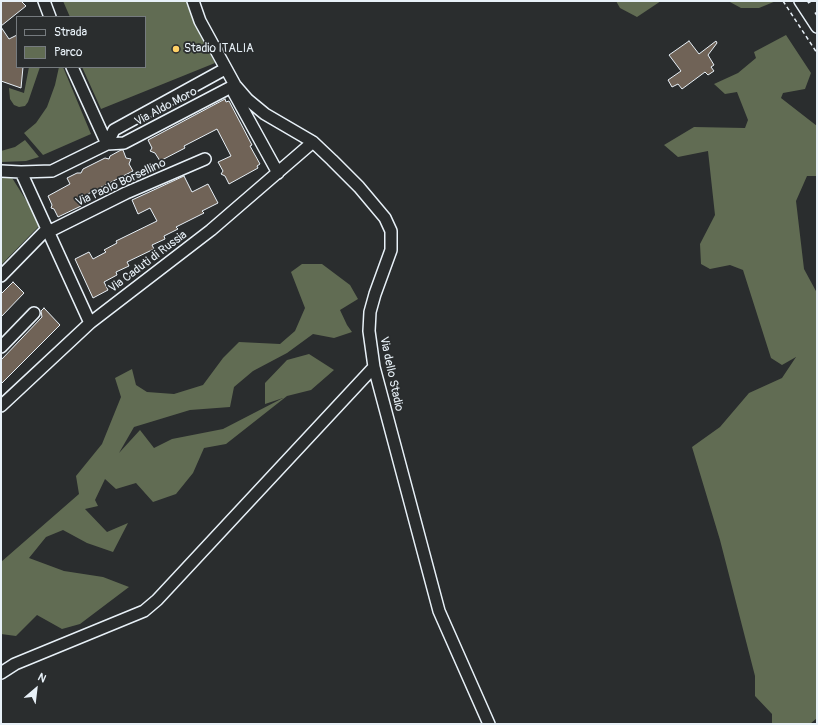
<!DOCTYPE html>
<html>
<head>
<meta charset="utf-8">
<style>
	body { margin:0 }
	#map { position:relative; width:818px; height:725px; overflow:hidden; background:#2a2d2e; font-family:Pangolin,sans-serif }
	canvas { display:block }
	.frame { position:absolute; inset:0; border:2px solid #e8f1f8; pointer-events:none }
	.legend { position:absolute; left:16px; top:16px; width:130px; height:52px; box-sizing:border-box; background:#2a2d2e; border:1px solid #767b7f; margin:0; padding:5px 7px; list-style:none; font-size:12px; color:#e8f1f8 }
	.legend li { display:flex; align-items:center; gap:8px; height:20px }
	.legend b { width:20px; border:1px solid #767b7f }
	.north { position:absolute; left:16px; top:669px; width:40px; height:40px; -webkit-text-stroke:3px #2a2d2e; paint-order:stroke; rotate:28deg; font-size:11px; font-weight:700; line-height:16px; text-align:center; color:#e8f1f8 }
	.north::after { content:''; display:block; margin:auto; width:14px; height:18px; background:#e8f1f8; clip-path:polygon(50% 0,100% 100%,50% 72%,0 100%) }
</style>
</head>
<body>
<div id="map">
<canvas width="818" height="725"></canvas>
<div class="frame"></div>
<ul class="legend">
<li><b style="height:5px;background:#2a2d2e"></b>Strada</li>
<li><b style="height:11px;background:#616c53"></b>Parco</li>
</ul>
<div class="north">N</div>
</div>
<script>
const ctx = document.querySelector('canvas').getContext('2d');
ctx.lineJoin = 'round';
function fillPath(path, color) { ctx.fillStyle = color; ctx.fill(path, 'evenodd'); }
const toPath = rows => new Path2D(rows.map(r => 'M' + r).join(''));
function trace(path, color, width, dash) { ctx.strokeStyle = color; ctx.lineWidth = width; ctx.lineCap = dash ? 'butt' : 'round'; ctx.setLineDash(dash || []); ctx.stroke(path); }
function drawText(font, color, halo, rows, align = 'center') {
  ctx.font = font + ' Pangolin,sans-serif'; ctx.lineWidth = 3.5; ctx.setLineDash([]); ctx.textBaseline = 'middle'; ctx.strokeStyle = halo; ctx.fillStyle = color; for (const [text, x, y, turn = 0] of rows) {
    ctx.save(); ctx.translate(x, y); ctx.rotate((+turn || 0) * Math.PI / 180); ctx.textAlign = isNaN(turn) ? turn : align; if (halo) ctx.strokeText(text, 0, 0); ctx.fillText(text, 0, 0); ctx.restore();
  }
}
fillPath(toPath([
	[63,1,186,1,200,35,215,63,101,109,82,67,145,67,145,17,70,17],
	[616,1,661,1,637,17,620,8],
	[728,1,776,1,759,8,741,8],
	[786,35,811,73,805,89,783,93,781,98,817,126,817,176,807,176,796,201,804,269,817,293,817,718,810,724,772,724,772,714,755,696,755,676,720,540,692,447,720,427,749,393,782,378,796,357,782,365,771,358,743,270,730,265,710,269,701,264,700,244,715,215,708,151,678,157,664,145,694,127,745,128,748,120,737,92,725,94,714,84,738,73,756,58,754,52],
	[29,67,40,67,28,102,25,106,19,107,14,105,10,99,9,88,24,93],
	[59,67,63,67,91,134,43,155,24,133,36,123,47,107,55,85],
	[25,140,39,157,26,161,2,162,1,151,15,147],
	[1,173,9,173,41,224,1,265],
	[302,264,322,264,350,285,358,299,340,310,347,325,352,332,334,338,313,334,287,353,253,371,234,387,230,407,190,410,134,427,119,453,140,430,154,448,172,439,223,429,283,398,265,404,265,383,287,360,309,354,334,370,311,390,287,396,226,444,204,448,193,473,176,494,153,502,136,483,116,489,105,479,95,500,98,506,85,509,107,532,128,523,113,552,87,543,63,530,46,537,29,558,64,571,103,577,129,587,80,624,62,629,37,615,16,636,1,634,1,562,79,494,76,476,102,444,121,397,115,378,132,369,136,385,147,392,174,394,203,385,223,358,239,342,280,344,295,331,305,308,291,272]
]), '#616c53');
const building = toPath([
	[1,1,21,1,26,6,1,26,1,1],
	[1,27,9,39,17,35,17,67,23,67,21,88,1,81,1,27],
	[689,41,699,54,716,41,717,43,708,55,714,65,711,67,714,71,708,75,705,72,682,89,678,84,672,87,668,80,681,71,669,55,689,41],
	[225,99,226,102,229,101,252,145,250,146,260,164,257,166,258,168,229,184,225,176,221,174,223,171,218,162,231,156,217,129,184,146,185,148,160,161,155,153,150,151,152,148,148,140,225,99],
	[121,150,123,150,126,158,131,159,129,164,133,171,78,199,81,206,58,217,54,209,51,208,52,205,48,196,70,184,67,178,77,173,81,173,83,169,105,158,109,159,110,156,121,150],
	[184,176,192,192,208,184,218,203,202,211,204,213,176,227,178,229,164,236,165,239,152,245,154,249,127,262,129,266,116,272,117,275,104,282,108,290,93,298,75,259,89,252,93,259,106,252,104,250,117,243,116,241,157,221,150,208,138,214,132,200,184,176],
	[13,282,24,293,1,317,1,294,13,282],
	[44,308,60,325,1,384,1,360,42,317,41,311,44,308]
]);
fillPath(building, '#706357');
trace(building, '#e8f1f8', 1);
const minor = toPath([
	[44,1,50,17],
	[193,1,200,21,235,85,248,100,265,114,313,142,332,160,359,187,385,218,391,231,391,250,375,294,370,312,369,331,374,367,439,611,489,724],
	[800,1,817,27],
	[807,11,817,5],
	[72,67,107,144],
	[235,88,234,93,278,173],
	[107,144,114,130,225,69],
	[1,171,21,172,52,171,107,144,124,143,235,85],
	[21,172,90,323],
	[48,232,126,193,205,159],
	[1,276,47,229],
	[1,347,34,313],
	[1,406,90,323,211,230,313,142],
	[1,673,15,664,144,611,157,600,374,367]
]);
trace(minor, '#e8f1f8', 14);
trace(toPath([
	[783,1,817,53]
]), '#e8f1f8', 1.5, [4, 3]);
trace(minor, '#2a2d2e', 11);
for (const [x, y, r, color] of [
	[176,49,4,"#ffd166"]
]) { const dot = new Path2D(); dot.arc(x, y, r, 0, 2 * Math.PI); ctx.fillStyle = color; ctx.fill(dot); trace(dot, '#2a2d2e', 1.5); }
drawText('12px', '#e8f1f8', '#2a2d2e', [
	["Stadio ITALIA",184,49]
], 'left');
drawText('12px', '#e8f1f8', '#2a2d2e', [
	["Via Aldo Moro",166,107,-28],
	["Via Paolo Borsellino",121,183,-25],
	["Via Caduti di Russia",148,262,-37],
	["Via dello Stadio",391,374,78]
]);
</script>
</body>
</html>
